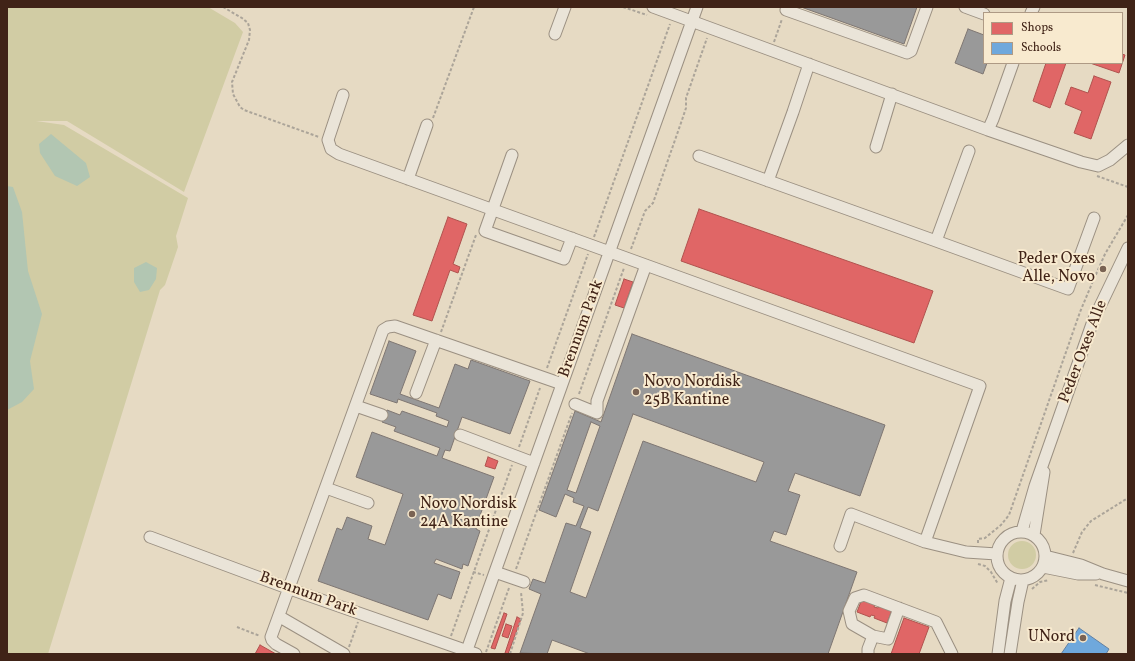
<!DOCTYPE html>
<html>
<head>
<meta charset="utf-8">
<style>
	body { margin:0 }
	#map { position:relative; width:1135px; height:661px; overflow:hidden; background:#e6dac3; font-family:Vollkorn,serif }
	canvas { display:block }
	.frame { position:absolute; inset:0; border:8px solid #402317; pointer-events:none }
	.legend { position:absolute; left:983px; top:12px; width:140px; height:52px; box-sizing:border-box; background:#f8eacf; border:1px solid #ae9a85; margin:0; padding:5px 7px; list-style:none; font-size:12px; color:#402317 }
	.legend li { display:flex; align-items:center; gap:8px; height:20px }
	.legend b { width:20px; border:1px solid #ae9a85 }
</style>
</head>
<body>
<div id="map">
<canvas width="1135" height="661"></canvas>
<div class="frame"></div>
<ul class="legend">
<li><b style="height:11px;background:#e06666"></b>Shops</li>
<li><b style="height:11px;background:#6fa8dc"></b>Schools</li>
</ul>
</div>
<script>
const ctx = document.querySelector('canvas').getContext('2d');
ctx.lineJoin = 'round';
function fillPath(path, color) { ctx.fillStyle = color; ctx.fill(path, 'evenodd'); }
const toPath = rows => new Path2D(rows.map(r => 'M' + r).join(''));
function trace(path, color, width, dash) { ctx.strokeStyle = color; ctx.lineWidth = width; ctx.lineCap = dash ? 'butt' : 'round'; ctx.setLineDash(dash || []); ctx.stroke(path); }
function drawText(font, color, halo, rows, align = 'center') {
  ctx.font = font + ' Vollkorn,serif'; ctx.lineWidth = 4; ctx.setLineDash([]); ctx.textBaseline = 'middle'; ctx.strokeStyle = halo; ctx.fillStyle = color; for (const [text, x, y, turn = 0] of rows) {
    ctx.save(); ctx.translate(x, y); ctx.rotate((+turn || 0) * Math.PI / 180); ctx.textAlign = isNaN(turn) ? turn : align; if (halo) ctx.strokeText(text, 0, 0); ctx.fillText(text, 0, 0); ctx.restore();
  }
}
fillPath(toPath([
	[7,7,208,7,235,23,243,32,184,192,67,121,36,121,64,125,188,198,176,236,178,247,165,285,160,290,48,654,7,654],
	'1008 555a14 14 0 1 1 28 0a14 14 0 1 1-28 0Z'
]), '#d1cca4');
fillPath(toPath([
	[51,134,86,163,90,177,77,186,55,176,40,153,39,144],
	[7,186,13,187,22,212,28,271,42,314,30,361,34,389,22,402,7,410],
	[146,262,157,268,156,279,149,290,140,292,134,282,134,268]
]), '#b2c6b2');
const shops = toPath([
	[1122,54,1125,55,1119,73,1090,63,1122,63,1122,54],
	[1046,63,1066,63,1050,108,1033,101,1046,63],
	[1094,76,1111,82,1091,139,1074,133,1082,111,1065,104,1071,87,1088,93,1094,76],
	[699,209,933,291,914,343,681,261,699,209],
	[448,217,467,224,453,264,460,267,458,273,450,270,432,321,413,315,448,217],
	[624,279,633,282,624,308,615,305,624,279],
	[488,457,498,461,495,469,485,466,488,457],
	[862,599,875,604,874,607,878,608,879,606,892,610,887,623,874,618,875,616,871,615,870,617,857,612,862,599],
	[504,613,507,614,495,649,491,648,504,613],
	[517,617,521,619,508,654,505,653,517,617],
	[904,618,929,627,919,654,891,654,904,618],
	[506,624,512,626,508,638,502,636,506,624],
	[260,645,276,654,255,654,260,645]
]);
fillPath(shops, '#e06666');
trace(shops, '#b0524e', 1);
const schools = toPath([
	[1079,628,1109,649,1106,654,1061,654,1079,628]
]);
fillPath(schools, '#6fa8dc');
trace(schools, '#6180a1', 1);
const industry = toPath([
	[801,7,917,7,904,44,801,7],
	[968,29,984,35,984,63,987,63,983,74,955,63,968,29],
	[632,334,885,425,860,496,795,473,788,491,800,495,786,535,774,531,770,541,857,572,828,654,590,654,552,640,547,654,520,653,541,594,529,589,533,579,545,583,566,523,576,526,584,506,573,502,574,498,565,494,556,517,539,510,575,411,601,422,632,334],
	[633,414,764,462,756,482,643,441,586,598,570,592,591,532,580,528,588,507,598,511,633,414],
	[591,422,600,426,576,493,567,490,591,422],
	[389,341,416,351,400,394,439,408,455,364,468,369,471,360,530,381,510,434,462,417,450,451,445,450,442,458,494,477,478,521,453,511,451,516,477,525,476,529,480,531,468,566,463,564,462,569,436,559,434,563,460,572,451,599,438,594,428,620,318,581,337,528,342,530,347,517,372,526,368,539,385,545,403,494,356,477,372,432,437,456,440,448,394,431,396,427,382,422,387,410,400,415,402,411,447,427,449,421,436,416,437,413,398,399,397,403,370,394,389,341]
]);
fillPath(industry, '#999');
trace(industry, '#7e7672', 1);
const minor = toPath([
	[653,7,988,130,993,119,1013,63],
	[965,7,984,14],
	[786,10,907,53,911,51,927,7],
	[1031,13,1034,7],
	[555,34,565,7],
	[343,95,328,140,331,149,339,154,980,386,925,542,966,552,997,554],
	[988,130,1081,162,1098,166,1110,160,1128,145],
	[876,147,892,94],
	[969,151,936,241,1068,289,1094,218],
	[512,155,485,231,564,259,572,238],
	[699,156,936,241],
	[408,179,427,125],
	[768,181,793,112,809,64],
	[416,393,436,340],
	[575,404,597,413,597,401,646,265],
	[356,406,382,415],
	[460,435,534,463],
	[326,488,368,503],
	[1022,531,1035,486,1093,321,1128,248],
	'997 556a24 24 0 1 1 48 0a24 24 0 1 1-48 0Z',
	[1034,535,1044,472],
	[150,537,290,589,476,654],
	[840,546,851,514,925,542],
	[1045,556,1081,565,1103,574,1128,581],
	[1043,567,1078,574,1096,574],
	[495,572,524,582],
	[280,617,344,654],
	[873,636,852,624,849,611,855,598,864,595,936,622,952,654],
	[467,650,697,7],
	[294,654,276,644,272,640,271,637,383,330,388,327,395,326,562,384],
	[868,654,868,649,873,636,888,639,899,608],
	[998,654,1005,601,1011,578],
	[1010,654,1018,602,1023,580]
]);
trace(minor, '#9b9082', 13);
trace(toPath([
	[223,7,242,18,248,23,250,30,249,40,232,82,233,94,240,107,244,110,319,137],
	[623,7,647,15],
	[774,42,782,19],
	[433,118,474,7],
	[1097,176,1128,187],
	[594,237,670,24],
	[631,249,645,211,653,203,682,120,686,108,686,98,707,38],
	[441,332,476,235],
	[547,368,588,254],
	[579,394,624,268],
	[519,447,540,388],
	[978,543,978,539,985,538,1001,525,1009,515,1080,312,1093,281,1105,254,1128,215],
	[1073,553,1082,532,1091,521,1128,498],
	[978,564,985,566,991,572,998,584],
	[516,569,572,413],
	[473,572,484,575],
	[1095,585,1128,593],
	[1032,589,1040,582,1049,580],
	[237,627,260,636],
	[451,636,512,465],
	[349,647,358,622],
	[486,652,509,588],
	[510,654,523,613,521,592]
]), '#aba499', 2, [3, 2]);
trace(minor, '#eae4d8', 11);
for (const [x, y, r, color] of [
	[1103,269,4,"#7a6353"],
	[636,392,4,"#7a6353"],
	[412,514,4,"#7a6353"],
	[1083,638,4,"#7a6353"]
]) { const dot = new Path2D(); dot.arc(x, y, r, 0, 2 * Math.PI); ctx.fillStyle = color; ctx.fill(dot); trace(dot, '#f8eacf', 1.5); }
drawText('16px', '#402317', '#f8eacf', [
	["Peder Oxes",1095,260],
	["Alle, Novo",1095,278],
	["Novo Nordisk",644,383,"left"],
	["25B Kantine",644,401,"left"],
	["Novo Nordisk",420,505,"left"],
	["24A Kantine",420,523,"left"],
	["UNord",1075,638]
], 'right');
drawText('16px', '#402317', '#f8eacf', [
	["Brennum Park",582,329,-70],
	["Peder Oxes Alle",1084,352,-69],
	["Brennum Park",308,595,20]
]);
</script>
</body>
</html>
